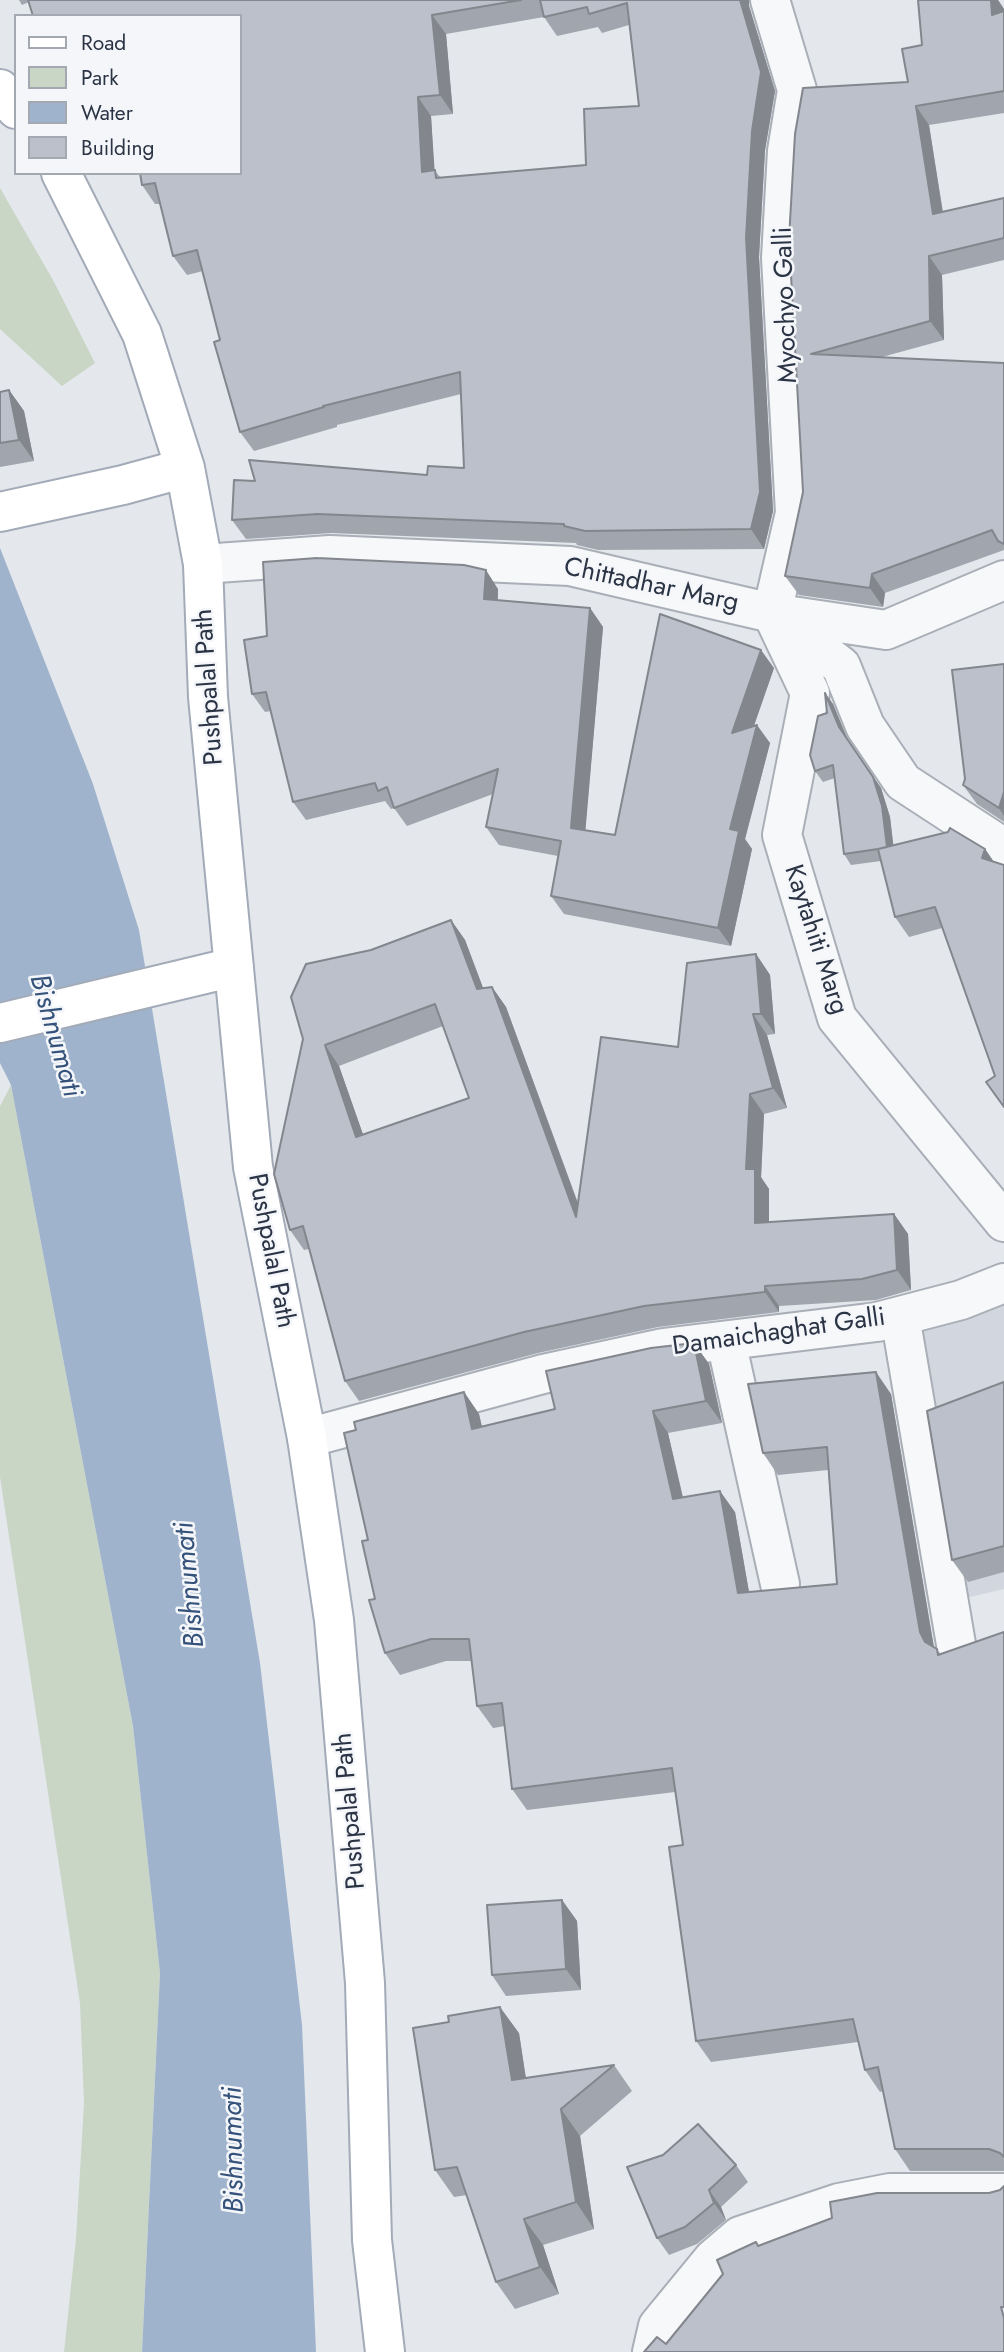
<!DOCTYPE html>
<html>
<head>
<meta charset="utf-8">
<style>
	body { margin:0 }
	#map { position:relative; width:1004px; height:2352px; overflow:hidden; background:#e4e7ec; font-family:Jost,sans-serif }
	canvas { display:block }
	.legend { position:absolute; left:14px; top:14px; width:228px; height:161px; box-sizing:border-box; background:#f4f6f9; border:2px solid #a4a8b1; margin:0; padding:9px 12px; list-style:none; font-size:21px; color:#2b3445 }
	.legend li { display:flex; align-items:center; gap:14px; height:35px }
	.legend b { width:35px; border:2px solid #a4a8b1 }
</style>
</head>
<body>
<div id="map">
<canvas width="1004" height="2352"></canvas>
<ul class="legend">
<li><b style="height:9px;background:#fff"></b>Road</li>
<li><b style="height:19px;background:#c9d6c5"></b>Park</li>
<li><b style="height:19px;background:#9fb4cc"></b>Water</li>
<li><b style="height:19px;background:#bbc0ca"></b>Building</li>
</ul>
</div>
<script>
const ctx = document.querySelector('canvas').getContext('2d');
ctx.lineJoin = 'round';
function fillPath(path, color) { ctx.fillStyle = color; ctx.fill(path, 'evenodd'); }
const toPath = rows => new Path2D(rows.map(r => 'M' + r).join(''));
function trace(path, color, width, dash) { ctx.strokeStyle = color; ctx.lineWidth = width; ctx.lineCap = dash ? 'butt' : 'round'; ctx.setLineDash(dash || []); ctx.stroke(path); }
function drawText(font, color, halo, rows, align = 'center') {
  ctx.font = font + ' Jost,sans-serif'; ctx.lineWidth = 5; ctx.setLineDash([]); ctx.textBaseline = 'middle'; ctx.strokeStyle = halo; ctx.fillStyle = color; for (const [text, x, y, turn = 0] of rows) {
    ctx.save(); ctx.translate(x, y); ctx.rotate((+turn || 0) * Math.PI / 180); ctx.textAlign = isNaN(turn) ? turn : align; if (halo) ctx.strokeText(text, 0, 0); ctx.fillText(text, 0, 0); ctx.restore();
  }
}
fillPath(toPath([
	[1004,1292,1004,1589,957,1600,920,1319]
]), '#d2d6de');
fillPath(toPath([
	[0,188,53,280,95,363,62,386,0,329],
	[11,1085,133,1726,160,1973,142,2352,64,2352,76,2239,84,2103,80,2003,0,1477,0,1106]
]), '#c9d6c5');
fillPath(toPath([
	[0,548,93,784,139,930,260,1663,302,2025,316,2352,142,2352,160,1973,133,1726,11,1085,0,1063]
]), '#9fb4cc');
const minor = toPath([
	[770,0,797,90,787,151,781,258,795,513,772,613],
	[203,564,330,555,570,566,772,613,886,630,1004,580],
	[772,613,810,693,782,835,837,1018,1004,1222],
	[777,617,841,666,865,726,903,782,1004,848],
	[900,1316,957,1650],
	[726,1341,780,1584],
	[307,1438,543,1374,663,1348,877,1322,961,1300,1004,1283],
	[652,2352,658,2326,713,2259,740,2236,839,2203,890,2193,1004,2193]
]);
const major = toPath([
	[0,89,16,109],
	[61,173,142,334,185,468,203,564,208,697,253,1167,307,1438,334,1620,365,1983,372,2240,385,2352],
	[0,512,123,485,185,468],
	[0,1023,234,967]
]);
trace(minor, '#a9aeb7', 42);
trace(major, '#a3abb8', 42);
trace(minor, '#f7f8fa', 38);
trace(major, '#fff', 38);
fillPath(toPath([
	[19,0,749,0,749,6,775,91,765,150,759,257,773,511,764,549,598,550,577,545,576,543,331,533,246,539,232,520,255,481,427,475,464,468,461,394,337,425,337,427,254,451,240,432,220,340,203,271,187,275,173,256,160,204,155,204,142,185,240,16,33,16,29,2,22,5],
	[544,17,557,36,598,27,602,33,629,25,639,106,586,165,441,178,434,170,431,116,453,114,446,34],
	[918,0,998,0,1004,9,1004,113,929,125,943,212,1004,198,1004,260,942,275,944,340,882,357,1004,363,1004,550,885,593,883,607,799,595,785,576,803,492,789,239,908,82,922,45],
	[9,390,24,411,34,461,0,467,0,392],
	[498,589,498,600,590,608,603,627,585,831,615,835,774,668,754,726,770,743,745,839,752,849,731,946,564,914,551,896,558,856,499,845,486,827,493,794,407,826,394,808,391,809,385,801,306,820,293,802,271,711,265,712,252,694,267,636],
	[1004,664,1004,822,977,804,963,785],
	[825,693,833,704,847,738,881,788,890,817,893,845,985,849,994,862,995,1076,942,928,909,937,895,917,881,861,851,865,844,854,835,778,823,782,815,771,827,713],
	[451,920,465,940,483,988,492,987,506,1007,578,1203,678,1047,756,954,770,975,775,1034,767,1035,787,1108,764,1114,761,1178,769,1189,769,1222,894,1214,908,1234,911,1290,876,1300,779,1306,779,1312,658,1327,538,1353,359,1401,345,1381,309,1249,304,1250,290,1230,303,1039],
	[443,1026,469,1098,363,1135,339,1066],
	[694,1343,709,1364,722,1423,668,1433,683,1497,735,1512,749,1592,837,1584,828,1470,778,1475,763,1453,891,1394,934,1647,941,1654,1004,1632,1004,2171,910,2171,895,2149,883,2091,880,2092,865,2070,858,2042,711,2062,696,2041,683,1845,675,1792,527,1810,512,1789,505,1726,493,1728,477,1706,472,1661,446,1661,400,1675,385,1653,375,1599,356,1430,464,1392,479,1414,482,1426,555,1409],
	[1004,1382,1004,1572,968,1582,952,1560],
	[562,1900,577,1921,581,1990,506,1996,492,1975],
	[519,2033,526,2078,614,2065,632,2091,580,2136,594,2229,543,2245,559,2294,515,2309,496,2282,467,2195,454,2197,435,2170],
	[663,2155,736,2165,748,2182,721,2207,726,2220,697,2244,669,2255,657,2238]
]), '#a1a5ae');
fillPath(toPath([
	[740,0,749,0,749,6,775,91,765,150,759,257,773,511,764,549,751,529,746,238],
	[991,0,998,0,1004,9,1004,32,992,15],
	[432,15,446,34,453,114,440,95],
	[418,97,431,116,436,191,422,172],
	[916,106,929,125,946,234,933,214],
	[929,256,942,275,944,340,930,321],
	[9,390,24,411,34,461,19,440],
	[486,570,498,589,497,617,484,599],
	[872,574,885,593,883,607,870,588],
	[590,608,603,627,584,847,571,828],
	[761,650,774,668,745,751,732,733],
	[825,693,833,704,847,738,881,788,890,817,895,859,887,848],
	[757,725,770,743,745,839,752,849,731,946,718,928,730,829],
	[1004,792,1004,816,999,808],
	[985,849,998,868,982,858],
	[451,920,465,940,491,1009,477,989],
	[756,954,770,975,775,1034,761,1014],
	[492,987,506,1007,590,1237,576,1217],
	[753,1014,767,1035,787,1108,773,1088],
	[325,1045,339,1066,371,1157,356,1137],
	[750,1094,764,1114,761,1177,769,1189,769,1243,755,1223,746,1169],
	[894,1214,908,1234,911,1290,897,1270],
	[765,1286,779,1306,779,1312,765,1292],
	[694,1343,709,1364,722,1423,706,1401],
	[876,1372,891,1394,935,1654,925,1642,920,1632],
	[464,1392,479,1414,487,1451,472,1429],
	[653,1411,668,1433,688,1521,673,1499],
	[720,1491,735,1512,753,1615,738,1593],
	[562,1900,577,1921,581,1990,566,1969],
	[500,2007,519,2033,530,2107,512,2080],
	[561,2109,580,2136,594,2229,576,2202],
	[709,2190,721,2207,726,2220,714,2203],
	[524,2219,543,2245,559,2294,540,2267]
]), '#83868d');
const building = toPath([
	[28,0,521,0,432,15,440,95,418,97,422,172,435,170,436,178,586,165,584,109,639,106,627,3,589,14,587,7,544,17,540,0,740,0,761,72,752,131,746,238,760,492,751,529,585,531,564,526,564,524,317,514,232,520,234,480,255,481,249,460,427,475,428,466,464,468,460,372,323,406,324,407,240,432,214,342,220,340,197,250,173,256,155,183,142,185,140,173,240,173,240,16,83,16,82,15,79,16,33,16,28,0],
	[918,0,991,0,992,15,1004,11,1004,91,916,106,933,214,1004,198,1004,238,929,256,930,321,811,354,1004,363,1004,544,998,541,992,530,872,574,870,588,785,576,803,492,789,239,795,134,803,88,908,82,902,49,922,45,918,0],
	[9,390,19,440,0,443,0,392,9,390],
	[317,558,464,565,486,570,484,599,590,608,571,828,615,835,660,614,761,650,732,733,757,725,730,829,739,831,718,928,551,896,561,841,486,827,498,769,394,808,387,787,378,791,375,783,293,802,266,692,252,694,244,640,267,636,263,562,317,558],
	[1004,664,1004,792,999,808,963,785,965,779,952,670,1004,664],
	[825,693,839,727,873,777,882,806,887,847,878,849,844,854,833,765,815,771,810,755,818,716,827,713,825,693],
	[950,828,985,849,982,858,1004,865,1004,1107,986,1082,995,1076,935,907,895,917,878,849,948,832,950,828],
	[451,920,477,989,492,987,576,1217,601,1037,678,1047,687,963,756,954,761,1014,753,1014,773,1088,750,1094,746,1169,755,1169,755,1223,894,1214,897,1270,862,1279,765,1286,765,1292,644,1306,524,1332,345,1381,303,1226,290,1230,274,1174,303,1039,291,997,306,964,371,950,451,920],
	[435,1004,469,1098,356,1137,325,1045,435,1004],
	[694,1343,706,1401,653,1411,673,1499,720,1491,738,1593,837,1584,827,1447,763,1453,748,1384,876,1372,920,1632,925,1642,937,1649,938,1655,1004,1632,1004,2157,1000,2153,989,2149,895,2149,878,2067,865,2070,853,2019,696,2041,669,1847,683,1845,672,1768,512,1789,502,1703,477,1706,469,1639,431,1639,385,1653,369,1600,375,1599,362,1541,368,1540,344,1433,356,1430,354,1422,464,1392,472,1429,555,1409,546,1371,651,1348,694,1343],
	[1004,1382,1004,1546,952,1560,927,1411,1004,1382],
	[562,1900,566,1969,492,1975,487,1905,562,1900],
	[500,2007,512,2080,614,2065,561,2109,576,2202,524,2219,540,2267,496,2282,457,2167,435,2170,413,2028,449,2022,448,2016,500,2007],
	[698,2124,736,2165,709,2190,714,2203,685,2227,657,2238,627,2167,663,2155,698,2124],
	[1004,2186,1004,2307,1001,2307,1004,2318,1004,2352,644,2352,657,2337,666,2344,723,2274,717,2260,756,2242,758,2246,832,2218,830,2202,877,2193,989,2193,1000,2190,1004,2186]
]);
fillPath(building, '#bbc0ca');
trace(building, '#83868d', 2);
drawText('26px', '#2b3445', '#f4f6f9', [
	["Myochyo Galli",787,305,-92],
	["Chittadhar Marg",651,586,12],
	["Pushpalal Path",210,687,-94],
	["Kaytahiti Marg",815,940,72],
	["Pushpalal Path",270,1251,79],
	["Damaichaghat Galli",779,1333,-8],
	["Pushpalal Path",351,1811,-95]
]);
drawText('italic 28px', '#34527a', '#f4f6f9', [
	["Bishnumati",54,1036,74],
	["Bishnumati",191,1585,-95],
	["Bishnumati",235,2150,-91]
]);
</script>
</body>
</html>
